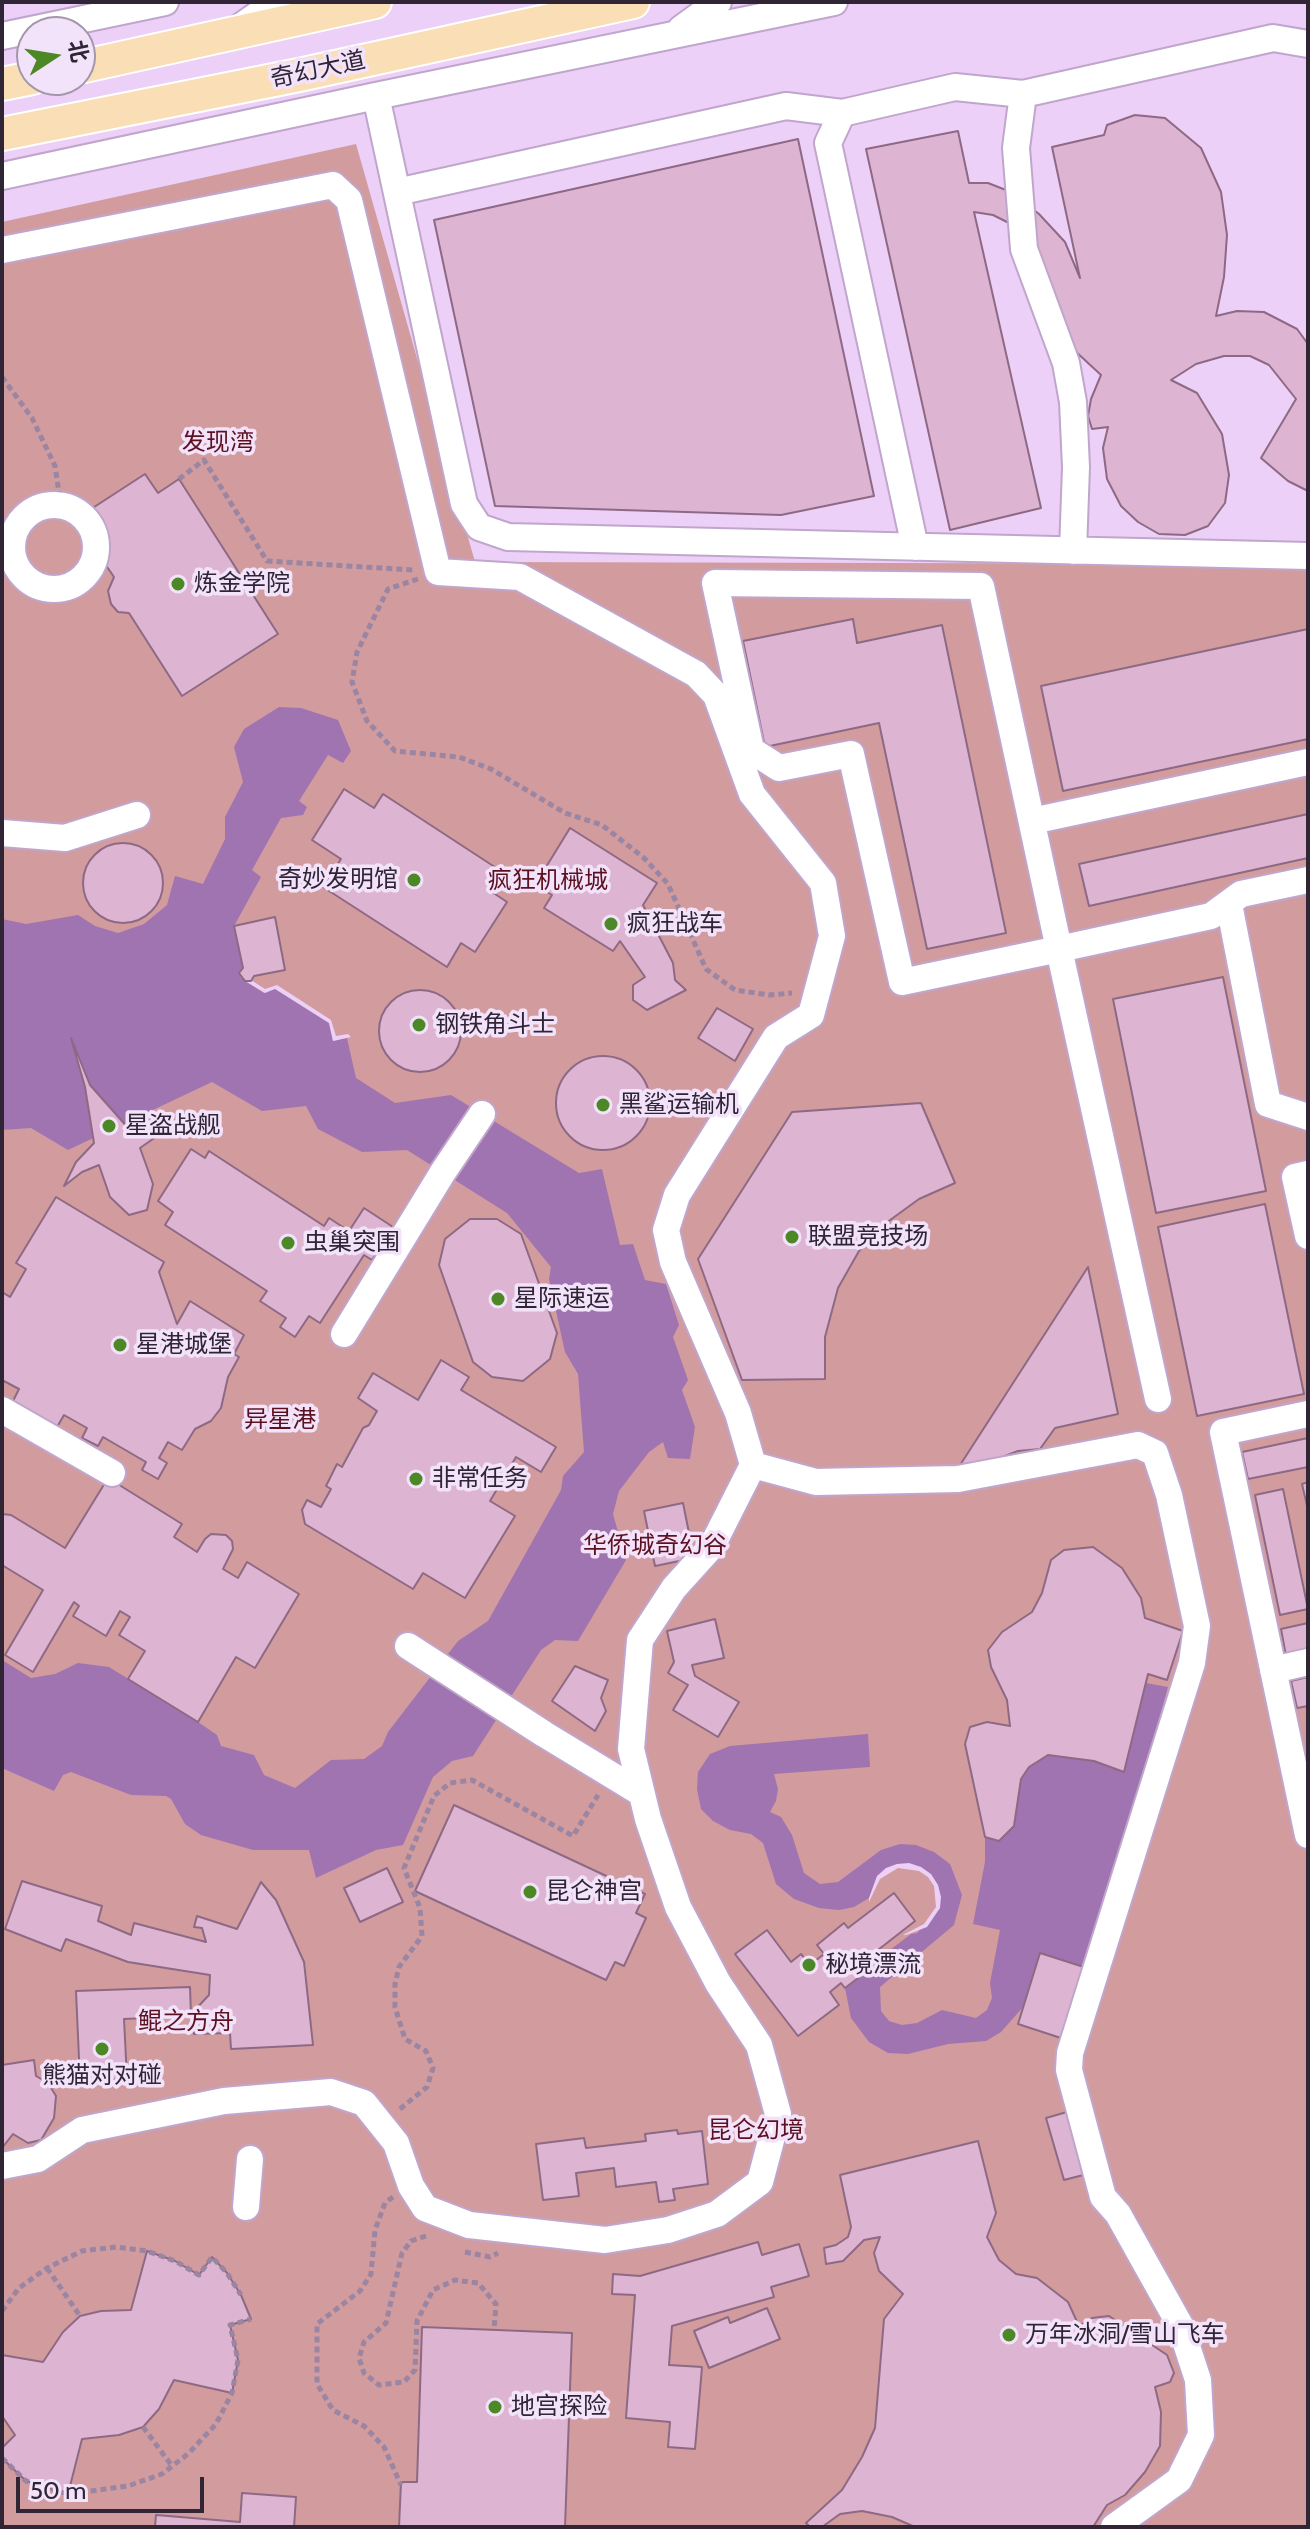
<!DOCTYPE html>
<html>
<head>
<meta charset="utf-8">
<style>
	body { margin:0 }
	#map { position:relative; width:1310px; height:2529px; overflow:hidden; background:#ecd0f7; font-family:Cabin,"Noto Sans SC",sans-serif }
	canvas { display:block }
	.frame { position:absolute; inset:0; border:4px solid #2f2534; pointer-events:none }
	.north { position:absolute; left:16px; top:16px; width:80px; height:80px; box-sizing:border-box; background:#f2e2fa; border:2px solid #a496ab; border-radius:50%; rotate:78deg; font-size:22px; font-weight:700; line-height:32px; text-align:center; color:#2f2534 }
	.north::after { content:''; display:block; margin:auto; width:28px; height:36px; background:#4c8826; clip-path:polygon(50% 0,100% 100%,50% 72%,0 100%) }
	.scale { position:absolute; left:16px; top:2477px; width:188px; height:36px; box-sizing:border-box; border:4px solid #2f2534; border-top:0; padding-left:10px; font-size:24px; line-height:28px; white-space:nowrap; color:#2f2534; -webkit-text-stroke:6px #f2e2fa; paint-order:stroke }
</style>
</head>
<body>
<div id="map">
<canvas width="1310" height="2529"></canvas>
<div class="frame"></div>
<div class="north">北</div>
<div class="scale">50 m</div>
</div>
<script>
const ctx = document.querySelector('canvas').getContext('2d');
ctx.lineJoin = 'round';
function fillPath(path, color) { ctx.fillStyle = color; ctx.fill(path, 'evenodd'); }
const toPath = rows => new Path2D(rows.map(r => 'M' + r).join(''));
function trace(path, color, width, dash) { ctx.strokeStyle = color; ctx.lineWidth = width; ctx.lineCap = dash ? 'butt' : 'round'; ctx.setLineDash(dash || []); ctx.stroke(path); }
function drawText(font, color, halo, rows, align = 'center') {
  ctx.font = font + ' Cabin,"Noto Sans SC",sans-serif'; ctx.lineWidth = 7; ctx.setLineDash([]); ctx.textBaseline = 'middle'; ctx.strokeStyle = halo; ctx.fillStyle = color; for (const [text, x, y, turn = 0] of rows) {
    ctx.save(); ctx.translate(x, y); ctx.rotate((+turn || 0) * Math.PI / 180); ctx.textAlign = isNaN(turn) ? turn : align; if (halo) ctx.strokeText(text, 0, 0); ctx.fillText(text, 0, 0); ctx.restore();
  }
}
fillPath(toPath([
	[356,144,475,562,1308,564,1308,2527,2,2527,2,222]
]), '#d29b9e');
fillPath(toPath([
	[279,707,301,708,338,720,351,751,343,763,328,755,299,801,307,807,303,815,281,818,252,870,261,877,234,926,243,968,240,973,241,978,264,993,275,988,329,1023,333,1041,347,1038,356,1078,395,1103,451,1095,579,1173,602,1169,620,1245,633,1244,645,1280,666,1284,679,1325,673,1337,688,1380,682,1390,695,1427,690,1459,668,1458,663,1442,649,1452,619,1491,613,1514,626,1560,578,1641,555,1640,541,1650,473,1756,452,1761,433,1777,403,1845,376,1850,316,1878,309,1850,253,1850,201,1835,185,1824,171,1799,166,1796,131,1795,71,1772,63,1775,54,1791,2,1768,2,1660,31,1678,55,1674,78,1663,109,1667,198,1722,217,1735,221,1746,254,1755,264,1775,295,1788,331,1760,364,1759,382,1746,388,1732,458,1641,488,1621,561,1490,563,1476,584,1452,578,1374,565,1352,549,1279,551,1267,507,1213,407,1150,362,1152,318,1129,306,1106,262,1111,212,1082,68,1150,31,1128,2,1130,2,919,26,924,78,915,95,926,118,933,144,924,167,905,175,876,203,884,225,839,225,817,243,782,234,747,244,729],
	[1146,1683,1168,1687,1090,1969,1024,2006,1001,2032,986,2041,948,2044,908,2054,888,2053,869,2042,851,2018,845,1988,874,1965,873,1963,911,1934,917,1933,940,1908,938,1885,921,1867,897,1864,877,1877,869,1898,854,1907,839,1910,819,1908,794,1899,776,1884,763,1843,751,1834,730,1830,713,1821,701,1809,697,1789,698,1772,710,1754,730,1746,868,1734,870,1767,774,1774,778,1789,776,1801,770,1812,781,1817,792,1835,804,1873,820,1884,838,1882,881,1850,900,1844,916,1845,934,1852,950,1864,962,1895,954,1925,880,1987,881,2011,889,2021,902,2025,917,2023,942,2010,976,2018,987,2010,992,1998,990,1983,1000,1930,973,1924,985,1862,985,1837,1000,1841,1014,1826,1021,1779,1029,1767,1048,1755,1094,1761,1123,1771]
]), '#a074b1');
fillPath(toPath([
	[251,980,265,989,277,985,331,1020,336,1036,348,1034,351,1037,333,1041,329,1023,275,989,265,993,245,981],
	[909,1863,921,1867,931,1874,938,1885,941,1897,940,1908,927,1927,906,1935,903,1935,924,1924,936,1907,934,1886,928,1877,919,1871,898,1868,880,1879,869,1902,869,1898,877,1876,886,1868,897,1864]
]), '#ecd0f7');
const building = toPath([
	[1135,115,1165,118,1201,148,1221,192,1227,235,1224,277,1216,316,1237,311,1264,312,1297,329,1308,344,1308,491,1288,481,1261,458,1296,399,1269,365,1250,356,1224,356,1196,364,1171,380,1197,393,1222,434,1229,475,1225,503,1208,526,1185,535,1159,534,1138,522,1121,506,1107,479,1103,448,1108,427,1092,429,1088,416,1091,399,1101,375,1074,350,1009,223,993,215,974,212,1041,508,950,530,866,149,958,131,969,183,988,183,1011,192,1039,214,1065,242,1080,278,1052,147,1104,135,1107,125,1135,115],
	[798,139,874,496,781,515,495,506,434,220,798,139],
	[145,474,158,493,179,479,278,634,182,696,129,613,118,612,111,604,108,591,114,577,97,552,110,544,88,511,145,474],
	[853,619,857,643,942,625,1006,933,927,949,879,723,765,747,743,641,853,619],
	[1308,629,1308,739,1063,791,1041,686,1308,629],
	[344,789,374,808,383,794,504,873,492,892,507,902,475,952,461,943,447,967,323,887,341,859,312,840,344,789],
	[1308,814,1308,858,1089,906,1079,864,1308,814],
	[570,828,657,883,643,905,673,963,675,980,686,990,647,1010,633,1000,633,985,645,977,620,941,613,951,544,908,552,895,535,885,570,828],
	'83 883a40 40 0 1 1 80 0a40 40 0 1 1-80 0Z',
	[275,917,285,970,254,976,251,981,245,981,239,973,243,968,234,926,275,917],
	[1223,977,1266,1191,1156,1213,1113,999,1223,977],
	'379 1031a41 41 0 1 1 82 0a41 41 0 1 1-82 0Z',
	[717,1008,753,1029,735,1061,698,1038,717,1008],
	[71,1038,90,1085,129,1129,157,1124,183,1128,160,1134,140,1148,153,1184,147,1210,129,1215,110,1197,99,1165,82,1172,64,1186,76,1162,94,1143,85,1087,71,1038],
	'556 1103a47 47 0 1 1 94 0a47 47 0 1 1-94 0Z',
	[921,1103,955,1183,919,1199,886,1223,859,1251,838,1288,825,1337,825,1379,742,1380,698,1259,792,1112,921,1103],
	[191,1149,205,1158,209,1151,324,1226,329,1218,349,1231,364,1208,393,1227,372,1260,364,1255,320,1323,309,1316,295,1337,280,1327,286,1318,260,1301,267,1291,165,1225,173,1212,158,1201,191,1149],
	[56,1197,164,1262,159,1272,177,1324,190,1301,244,1335,234,1354,239,1357,228,1377,221,1408,211,1421,195,1429,182,1450,168,1442,159,1458,167,1463,158,1479,142,1470,146,1462,103,1437,98,1446,82,1438,87,1428,64,1415,53,1434,9,1409,19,1389,2,1380,2,1292,10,1297,26,1269,16,1263,56,1197],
	[1265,1204,1304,1394,1197,1416,1158,1227,1265,1204],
	[470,1219,497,1219,521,1234,557,1333,550,1359,523,1381,492,1377,473,1362,439,1265,445,1239,470,1219],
	[1088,1267,1118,1414,1055,1428,1040,1449,1018,1451,953,1476,1088,1267],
	[441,1360,469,1377,461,1390,556,1447,541,1472,516,1457,490,1501,515,1516,465,1598,423,1573,413,1589,305,1524,302,1510,307,1500,321,1507,331,1489,326,1486,337,1464,342,1467,363,1428,369,1425,377,1411,358,1398,373,1373,418,1400,441,1360],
	[1308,1438,1308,1467,1248,1479,1242,1452,1308,1438],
	[108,1478,182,1524,174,1537,197,1552,205,1539,211,1534,226,1535,232,1541,233,1549,223,1569,238,1578,247,1562,299,1594,255,1668,236,1657,198,1722,128,1679,145,1651,119,1635,130,1617,120,1611,106,1636,73,1616,79,1606,74,1602,33,1672,5,1655,43,1590,2,1565,2,1514,11,1515,65,1548,108,1478],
	[1308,1482,1308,1510,1302,1484,1308,1482],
	[1283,1489,1308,1609,1280,1615,1255,1495,1283,1489],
	[683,1503,694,1558,655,1566,644,1511,683,1503],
	[1093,1547,1122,1568,1141,1598,1145,1618,1183,1631,1167,1680,1148,1674,1124,1772,1094,1761,1048,1755,1029,1767,1021,1779,1014,1826,999,1841,985,1837,965,1744,970,1727,987,1722,1010,1726,1007,1700,991,1667,988,1650,1002,1632,1032,1612,1042,1593,1051,1560,1064,1550,1093,1547],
	[715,1619,724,1658,692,1665,695,1676,739,1702,718,1737,673,1710,688,1685,668,1673,674,1662,667,1631,715,1619],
	[1308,1623,1308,1651,1286,1656,1281,1629,1308,1623],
	[575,1666,608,1680,601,1698,606,1711,595,1731,552,1701,575,1666],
	[1308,1677,1308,1706,1297,1708,1291,1681,1308,1677],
	[454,1805,645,1894,636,1913,646,1918,624,1966,615,1962,606,1980,415,1891,454,1805],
	[387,1868,403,1902,360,1922,344,1888,387,1868],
	[22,1881,102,1906,98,1921,131,1935,134,1923,206,1942,202,1928,194,1927,197,1916,237,1929,261,1882,276,1900,304,1962,313,2045,231,2049,230,2033,194,2034,193,2012,209,1995,210,1975,128,1962,66,1939,61,1951,5,1929,22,1881],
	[894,1893,915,1921,869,1957,875,1965,845,1988,841,1983,830,1992,839,2005,798,2036,735,1954,767,1930,791,1962,801,1954,810,1965,824,1954,817,1945,844,1923,848,1928,894,1893],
	[1040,1953,1090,1969,1067,2040,1018,2024,1040,1953],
	[190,1987,191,2016,124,2019,127,2079,80,2081,76,1991,190,1987],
	[34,2060,36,2076,48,2083,56,2096,54,2118,41,2140,28,2143,13,2134,2,2148,2,2065,34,2060],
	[1074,2110,1091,2173,1064,2180,1046,2118,1074,2110],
	[677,2130,678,2134,702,2131,708,2184,673,2189,675,2200,659,2202,656,2182,616,2187,614,2168,576,2173,579,2196,543,2200,536,2144,584,2138,586,2148,646,2141,645,2134,677,2130],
	[978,2141,996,2213,987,2237,999,2260,1016,2274,1037,2278,1068,2302,1079,2326,1092,2318,1109,2316,1167,2355,1174,2373,1170,2382,1155,2387,1161,2412,1160,2446,1145,2472,1125,2495,1107,2505,1093,2527,915,2527,892,2517,862,2511,840,2514,822,2527,810,2527,806,2523,842,2490,862,2457,875,2428,884,2319,903,2294,879,2271,874,2253,880,2237,864,2240,843,2261,826,2264,824,2248,836,2245,848,2237,851,2227,840,2175,978,2141],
	[758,2242,762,2255,799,2244,809,2276,771,2287,774,2297,672,2326,669,2365,702,2367,695,2449,668,2447,670,2422,626,2418,635,2295,612,2294,613,2274,640,2276,758,2242],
	[147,2251,175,2261,199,2275,212,2257,227,2273,241,2295,251,2319,230,2325,238,2360,232,2393,174,2380,159,2409,143,2427,119,2435,82,2439,68,2494,26,2481,2,2458,2,2448,15,2435,2,2416,2,2355,43,2362,63,2332,80,2316,101,2311,131,2310,147,2251],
	[767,2308,780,2339,709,2368,694,2331,728,2317,730,2323,767,2308],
	[422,2327,572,2333,565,2527,399,2527,401,2482,417,2482,422,2327],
	[242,2493,296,2497,294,2527,155,2527,156,2515,240,2522,242,2493]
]);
fillPath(building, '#ddb5d2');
trace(building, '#8e6984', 2);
const minor = toPath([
	[681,29,718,2],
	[236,30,276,2],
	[2,36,165,2],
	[1023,94,1016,148,1024,249,1066,363,1073,402,1076,467,1073,551],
	[376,96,464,504,479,527,508,537,1308,556],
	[842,113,828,143,915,547],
	[2,176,376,96,834,2],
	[397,192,786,106,842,113,955,87,1023,94,1273,38,1308,44],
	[2,250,333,185,349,200,438,572,520,577,696,674,716,695,752,794,823,883,832,936,811,1015,776,1037,677,1195,666,1230,673,1262,738,1413,753,1465,712,1546,674,1588,640,1640,631,1749,648,1819,678,1907,718,1983,759,2045,778,2114,760,2182,717,2214,668,2230,605,2240,469,2225,425,2208,411,2186,396,2143,364,2103,331,2092,224,2101,82,2130,38,2159,2,2166],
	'12 547a42 42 0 1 1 84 0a42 42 0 1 1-84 0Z',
	[1032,821,1308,762],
	[2,833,65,838,137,815],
	[1229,904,1268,1104,1308,1117],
	[1308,1174,1295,1177,1308,1236],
	[344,1334,443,1172,482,1114],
	[1158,1399,1059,949,981,586,715,583,751,750,779,768,851,754,902,982,1059,949,1211,916,1241,894,1308,880],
	[2,1410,112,1473],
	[1308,1414,1223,1432,1308,1835],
	[753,1465,816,1482,958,1479,1138,1445,1155,1453,1169,1495,1197,1626,1192,1663,1070,2053,1069,2070,1103,2197,1118,2214,1180,2325,1198,2380,1201,2435,1179,2480,1114,2527],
	[408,1646,544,1734,641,1793],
	[1273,1670,1308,1662],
	[246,2207,250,2159]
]);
const major = toPath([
	[80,67,375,2],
	[2,84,32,78],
	[2,134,299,75,633,2]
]);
trace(minor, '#c0a6cc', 30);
trace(major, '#fff', 36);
trace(toPath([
	[2,377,32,418,55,466,61,506],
	[179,479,204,460,267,561,413,570],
	[2,554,11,551],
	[418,579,388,589,357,652,352,682,367,721,395,751,459,757,491,769,565,813,602,825,644,858,668,884,706,969,735,990,769,995,792,993],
	[400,2109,427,2087,433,2068,426,2051,405,2039,395,2007,395,1984,399,1967,422,1936,420,1908,404,1868,434,1796,450,1783,472,1780,573,1836,598,1795],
	[393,2197,385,2203,375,2230,371,2274,360,2291,317,2324,317,2384,333,2410,364,2426,384,2447,401,2485],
	[426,2236,411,2241,402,2253,386,2323,364,2342,359,2358,364,2373,379,2385,404,2382,415,2370,417,2321,433,2290,455,2280,478,2283,496,2304,494,2330],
	[465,2252,490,2257,498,2253],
	[47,2268,80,2316],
	[2,2311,19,2288,47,2268,82,2251,116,2247,147,2251,175,2261,199,2275,212,2257,227,2273,241,2295],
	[143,2427,172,2466],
	[2,2458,26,2481,68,2494,128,2486,162,2474,189,2453,216,2424,232,2393,238,2360,230,2325,251,2319],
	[2,2526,2,2527]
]), '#9a85a2', 5, [6, 4]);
trace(minor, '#fff', 26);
trace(major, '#fadeb5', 32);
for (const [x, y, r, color] of [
	[178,584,8,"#4c8826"],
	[414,880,8,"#4c8826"],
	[611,924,8,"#4c8826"],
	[419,1025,8,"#4c8826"],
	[603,1105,8,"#4c8826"],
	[109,1126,8,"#4c8826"],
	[792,1237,8,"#4c8826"],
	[288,1243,8,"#4c8826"],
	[498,1299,8,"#4c8826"],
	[120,1345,8,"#4c8826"],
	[416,1479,8,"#4c8826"],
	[530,1892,8,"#4c8826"],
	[809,1965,8,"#4c8826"],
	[102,2049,8,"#4c8826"],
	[1009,2335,8,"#4c8826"],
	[495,2407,8,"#4c8826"]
]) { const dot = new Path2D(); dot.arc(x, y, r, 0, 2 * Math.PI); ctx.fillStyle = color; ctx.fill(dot); trace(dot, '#f2e2fa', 3); }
drawText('24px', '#2f2534', '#f2e2fa', [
	["奇幻大道",318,70,-12]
]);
drawText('24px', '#5c111f', '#f2e2fa', [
	["发现湾",218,443],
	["疯狂机械城",548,881],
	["异星港",280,1420],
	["华侨城奇幻谷",655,1546],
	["鲲之方舟",186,2022],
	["昆仑幻境",756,2131]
]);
drawText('24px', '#2f2534', '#f2e2fa', [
	["炼金学院",194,584],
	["奇妙发明馆",398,880,"right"],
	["疯狂战车",627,924],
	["钢铁角斗士",435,1025],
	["黑鲨运输机",619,1105],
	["星盗战舰",125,1126],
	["联盟竞技场",808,1237],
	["虫巢突围",304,1243],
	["星际速运",514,1299],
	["星港城堡",136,1345],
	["非常任务",432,1479],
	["昆仑神宫",546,1892],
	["秘境漂流",825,1965],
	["熊猫对对碰",102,2076,"center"],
	["万年冰洞/雪山飞车",1025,2335],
	["地宫探险",511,2407]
], 'left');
</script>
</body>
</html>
